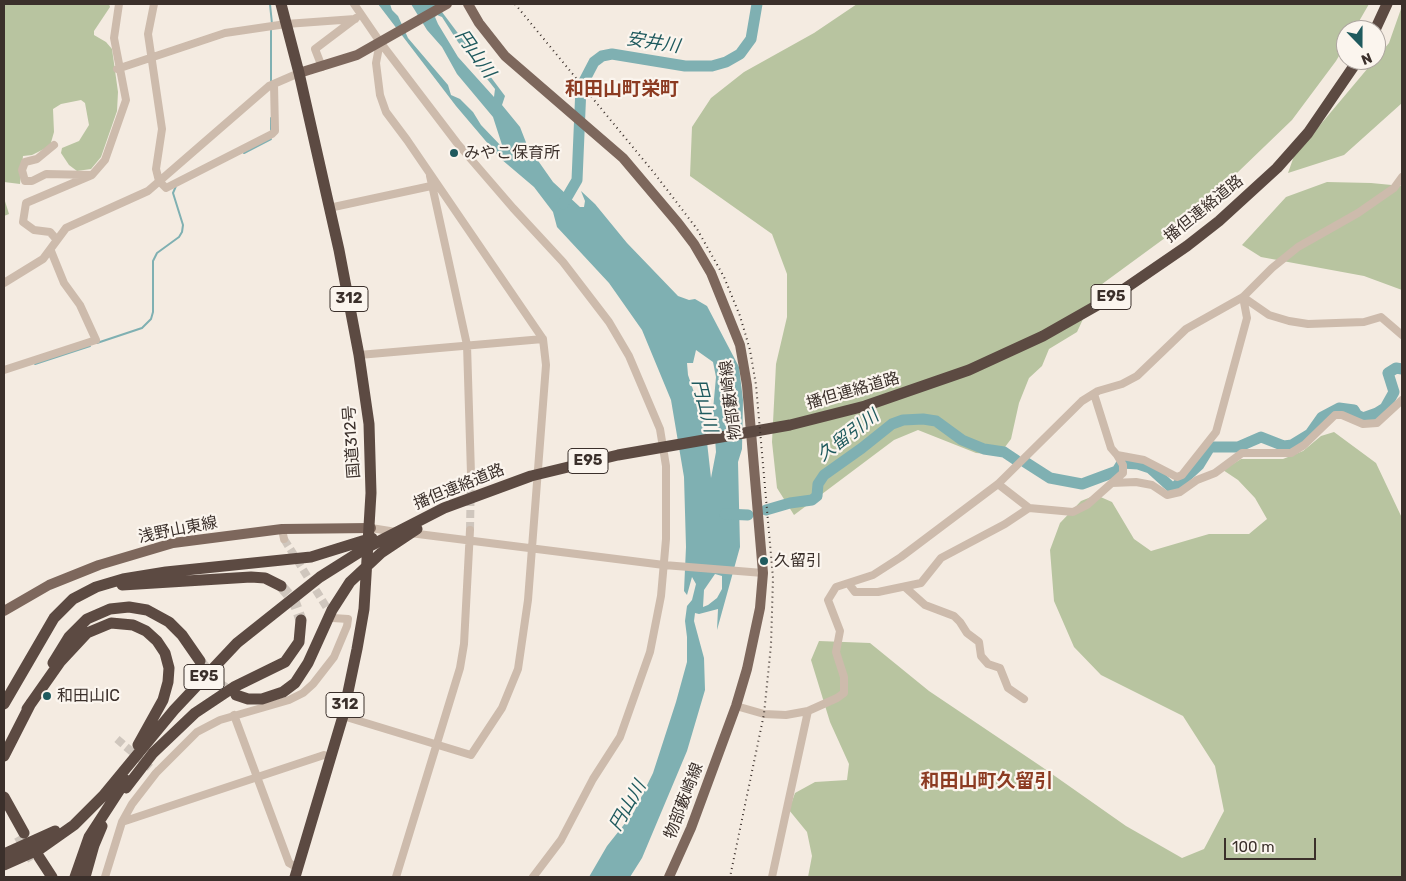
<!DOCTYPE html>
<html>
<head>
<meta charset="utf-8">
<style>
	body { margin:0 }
	#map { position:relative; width:1406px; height:881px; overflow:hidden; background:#f4ebe1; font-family:Rubik,sans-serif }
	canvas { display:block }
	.frame { position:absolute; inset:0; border:5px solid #3b302b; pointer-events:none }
	.north { position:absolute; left:1336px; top:20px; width:50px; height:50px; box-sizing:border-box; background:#fbf5ee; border:1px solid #aea6a0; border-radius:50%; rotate:158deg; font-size:14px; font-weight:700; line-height:20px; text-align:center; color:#3b302b }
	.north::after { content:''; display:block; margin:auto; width:18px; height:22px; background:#1f5a5e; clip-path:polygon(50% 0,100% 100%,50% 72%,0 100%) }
	.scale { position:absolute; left:1224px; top:838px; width:92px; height:22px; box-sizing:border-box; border:2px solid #3b302b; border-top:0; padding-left:6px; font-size:15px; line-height:18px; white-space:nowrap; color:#3b302b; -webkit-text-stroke:4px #fbf5ee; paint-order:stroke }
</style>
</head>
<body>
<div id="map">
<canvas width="1406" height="881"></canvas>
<div class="frame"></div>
<div class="north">N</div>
<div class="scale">100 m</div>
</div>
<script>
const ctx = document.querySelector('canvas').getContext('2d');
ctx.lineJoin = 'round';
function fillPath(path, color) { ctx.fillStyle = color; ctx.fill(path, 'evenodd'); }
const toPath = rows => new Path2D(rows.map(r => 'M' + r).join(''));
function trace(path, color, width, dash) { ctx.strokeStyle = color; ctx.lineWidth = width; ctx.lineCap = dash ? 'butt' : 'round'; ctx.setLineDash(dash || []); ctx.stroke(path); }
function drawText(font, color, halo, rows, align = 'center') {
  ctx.font = font + ' Rubik,"Noto Sans JP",sans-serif'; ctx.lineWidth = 4.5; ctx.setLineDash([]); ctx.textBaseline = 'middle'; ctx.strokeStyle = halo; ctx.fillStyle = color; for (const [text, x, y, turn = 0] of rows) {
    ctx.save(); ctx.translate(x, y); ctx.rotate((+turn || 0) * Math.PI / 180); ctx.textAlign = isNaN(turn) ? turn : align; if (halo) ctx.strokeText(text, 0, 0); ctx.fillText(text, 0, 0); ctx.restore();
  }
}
fillPath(toPath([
	[4,4,109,4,110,7,94,31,94,35,106,42,112,49,118,92,117,111,101,157,91,169,77,171,69,165,61,153,62,148,79,141,89,125,85,103,81,100,61,104,53,109,54,132,50,146,32,155,23,156,20,184,4,182,4,198,9,214,4,216],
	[857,4,1369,4,1354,30,1346,30,1346,44,1336,61,1292,120,1184,224,1098,287,1077,332,1049,349,1042,366,1029,378,1019,403,1011,439,999,455,976,453,918,430,894,440,794,515,777,488,772,442,776,364,787,317,787,274,772,234,690,176,692,127,711,98,744,72,814,33],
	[1402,6,1402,103,1344,155,1288,173,1294,156,1389,43],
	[1327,182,1371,183,1402,186,1402,290,1364,276,1261,257,1242,245,1286,197],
	[1334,432,1376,463,1402,518,1402,877,808,877,812,856,807,832,789,810,795,793,815,782,847,780,849,764,830,722,811,660,819,641,870,643,929,691,1042,767,1126,826,1182,858,1204,849,1224,811,1215,766,1183,716,1101,675,1074,647,1054,601,1050,550,1060,523,1081,501,1096,495,1112,502,1134,539,1151,551,1209,534,1249,534,1267,519,1255,498,1238,480,1223,470,1241,459,1283,459,1303,451,1321,436]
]), '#b8c4a0');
fillPath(toPath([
	[378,4,390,4,392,10,398,16,408,38,448,85,451,95,460,99,473,112,481,125,503,148,493,117,457,74,442,47,427,30,411,4,436,4,505,96,502,105,520,127,527,145,553,182,580,207,584,207,585,201,581,191,595,204,627,243,678,296,689,300,695,299,707,306,739,367,743,400,742,449,738,462,740,547,717,630,718,609,699,614,695,613,694,621,704,658,705,690,687,751,642,858,630,877,589,877,607,846,634,812,653,773,676,702,687,662,687,637,685,621,687,606,692,600,696,584,692,577,687,595,684,591,686,547,684,477,671,400,642,330,609,283,557,227,553,212,534,187,501,159,456,106],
	[437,15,442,17,458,42,495,89,494,97,458,57,438,24,435,17],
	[696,350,713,362,716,377,713,410,716,452,711,478,705,424,688,375,687,363,693,363],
	[715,574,722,576,722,589,717,598,708,605,703,607,704,590]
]), '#7fb0b2');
trace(toPath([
	[270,4,272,24],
	[271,29,271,82],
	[271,118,271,131],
	[244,153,271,139],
	[97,343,142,328,151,319,153,312,153,261,157,253,179,237,182,232,183,225,173,193,176,186],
	[35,364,90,346]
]), '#7fb0b2', 2);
trace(toPath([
	[563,204,577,180,581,87,594,62,602,56,612,54,685,66,712,66,726,62,740,54,751,39,757,4],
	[1025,462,1050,478,1082,484,1117,471,1122,463,1138,464,1150,468,1171,487,1175,487,1199,465,1210,447,1238,447,1261,437,1284,446,1292,445,1310,434,1322,417,1339,408,1354,410,1357,415,1363,418,1377,413,1385,408,1394,392,1388,373,1396,368,1402,369],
	[766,510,790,503,812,500,817,496,818,484,824,475,862,448,892,424,903,420,923,419,936,421,962,440,984,449,1004,452,1016,460],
	[725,514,748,515]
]), '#7fb0b2', 11);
trace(toPath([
	[470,530,471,474],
	[284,539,332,616],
	[117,739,154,771]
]), '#cfc6bd', 8, [8, 4]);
trace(toPath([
	[281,586,294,601,301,620],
	[200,661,217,683,236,695],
	[19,836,33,860]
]), '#cfc6bd', 11, [11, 5.5]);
trace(toPath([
	[154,4,148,34,162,129,156,169,159,181,166,188,272,134,275,131,274,84],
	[354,4,380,42,457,143,513,208,563,262,609,322,629,356,660,429,666,466,666,539,661,596,650,652,620,737,593,779,561,840,533,877],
	[322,67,315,49,356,18],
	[117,69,225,33,286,24,355,19],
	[54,145,37,159,25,162,22,170,25,181,32,181,46,174,92,175,26,203,23,222,34,230,50,232,57,240],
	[92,175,105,160,126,100,114,38,119,4],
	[430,176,467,345,471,474],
	[329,208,431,186],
	[4,283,43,259,66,228,148,191,269,86,299,73],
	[1243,297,1269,315,1289,321,1308,324,1364,322,1381,317,1402,335],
	[359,355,543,339],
	[4,370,96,340,80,305,64,283,51,251],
	[1094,394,1111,448,1117,455,1144,460,1177,477,1182,475,1216,432,1247,318,1243,297],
	[1112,483,1136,482,1152,485,1167,495,1180,492,1197,480,1215,473,1242,453,1291,453,1304,445,1335,415,1342,415,1363,424,1377,423,1402,400],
	[998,484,1029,508],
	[371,528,396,532],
	[282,529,284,539],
	[410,533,664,565,763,573],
	[849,584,855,592,878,592,921,583,941,558,1005,524,1029,508,1073,512,1087,505,1123,473,1123,465,1117,455],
	[906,588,925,605,954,616,960,622,967,633,979,642,981,656,988,664,1000,668,1008,688,1024,699],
	[736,706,764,714,786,715,808,711,837,698,844,693,844,677,836,652,840,631,828,600,836,587,873,575,901,557,998,484,1082,401,1098,391,1122,384,1137,376,1186,329,1243,297,1272,268,1298,247,1358,213,1394,188,1402,177],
	[234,715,289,863,298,868],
	[343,716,471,755,502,708,518,669,528,600,546,365,543,339,407,140,386,112,380,95,376,63,380,42],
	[122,822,324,755,331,757],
	[105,877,122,822,132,804,156,773,197,732,220,720,289,700,303,693,313,684,334,657,347,626,348,619,333,618],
	[396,877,460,668,464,644,470,530],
	[772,877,808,711]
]), '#cdbbac', 8);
trace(toPath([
	[468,4,479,23,505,56,623,158,678,223,694,244,711,273,740,345,747,385,763,573,760,608,747,669,736,706,691,828,669,877],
	[299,73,357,55,447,4],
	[4,611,49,585,99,565,173,543,282,529,371,528]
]), '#7d675c', 10);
trace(toPath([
	[281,4,299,73,339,250,359,355,369,424,371,493,364,609,357,649,343,716,295,877],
	[1375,30,1387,4],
	[122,585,251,577,265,578,281,586],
	[53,663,69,637,87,619,110,609,129,607,147,610,169,622,182,635,200,661],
	[236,695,248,699,262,699,283,692,295,683,308,663,332,610,350,582,381,553,417,529],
	[4,704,54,618,73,599,96,587,123,579,166,572,311,557,372,538],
	[27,709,60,662,87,633,111,623,133,625,146,631,157,641,165,653,169,668,168,682,163,700,138,745],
	[4,756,31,703],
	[126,788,153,753,195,713,234,687,285,662,299,642,301,620],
	[4,797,24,833],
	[4,854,55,831],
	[39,857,52,877],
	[4,865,40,849,74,825,103,796,174,710,237,643,320,577,366,548,444,508,531,476,618,455,790,425,865,406,969,370,1043,336,1117,294,1187,246,1219,221,1277,168,1308,133,1358,60],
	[75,877,89,837,126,780],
	[85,877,94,845,102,826]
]), '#5c4a42', 11);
trace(toPath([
	[515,4,655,174,697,229,724,277,740,316,750,350,756,385,773,578,771,645,764,714,730,877]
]), '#3b302b', 2, [1, 4]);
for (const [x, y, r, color] of [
	[454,153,5,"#1f5a5e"],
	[764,561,5,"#1f5a5e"],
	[47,696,5,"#1f5a5e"]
]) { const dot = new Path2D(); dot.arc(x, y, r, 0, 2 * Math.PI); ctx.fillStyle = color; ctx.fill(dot); trace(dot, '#fbf5ee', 2); }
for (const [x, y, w] of [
	[1111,297,40],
	[349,299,38],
	[588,461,40],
	[204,677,40],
	[345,705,38]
]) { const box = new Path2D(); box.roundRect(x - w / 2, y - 12.5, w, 25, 4); ctx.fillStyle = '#fbf5ee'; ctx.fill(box); trace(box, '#3b302b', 1); }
drawText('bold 15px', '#3b302b', null, [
	["E95",1111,297],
	["312",349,299],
	["E95",588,461],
	["E95",204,677],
	["312",345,705]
]);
drawText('16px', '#3b302b', '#fbf5ee', [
	["みやこ保育所",464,153],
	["久留引",774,561],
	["和田山IC",57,696]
], 'left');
drawText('16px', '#3b302b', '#fbf5ee', [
	["播但連絡道路",1204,209,-39],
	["播但連絡道路",853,391,-16],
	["物部藪崎線",731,400,-97],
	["国道312号",352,442,-94],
	["播但連絡道路",459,487,-22],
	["浅野山東線",178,530,-11],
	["物部藪崎線",684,801,-69]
]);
drawText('italic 18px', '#1f5a5e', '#fbf5ee', [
	["安井川",653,43,9],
	["円山川",475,54,55],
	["円山川",704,406,76],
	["久留引川",848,436,-37],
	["円山川",628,806,-60]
]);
drawText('bold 19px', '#8c3b22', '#fbf5ee', [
	["和田山町栄町",622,90],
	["和田山町久留引",987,782]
]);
</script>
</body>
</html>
